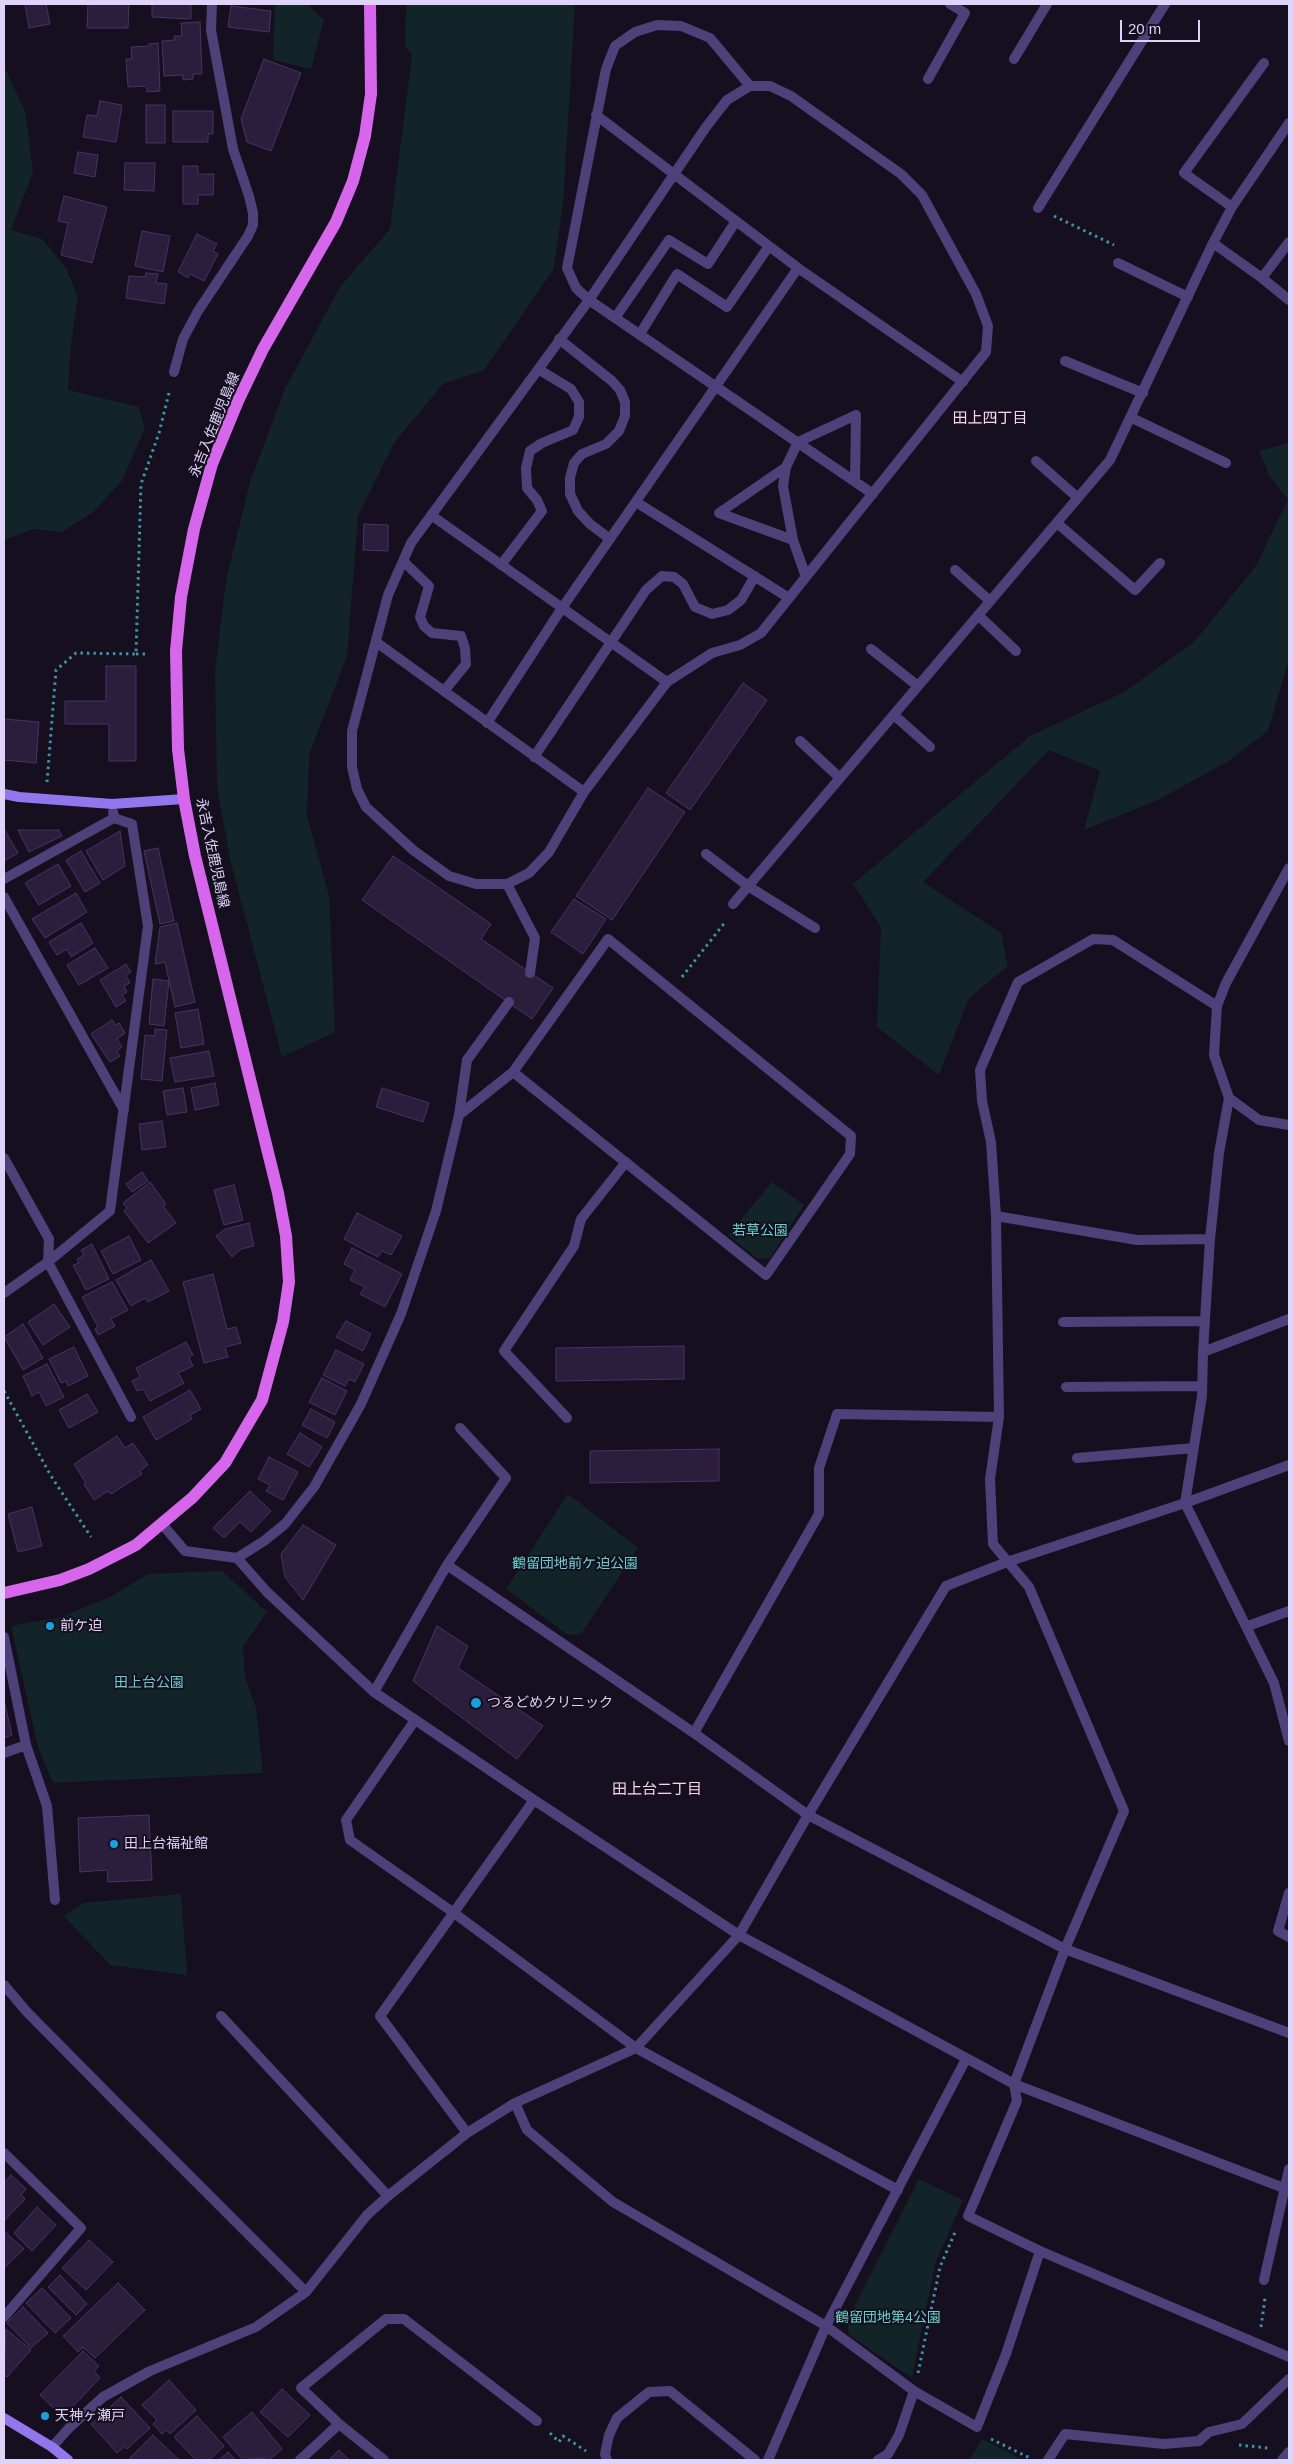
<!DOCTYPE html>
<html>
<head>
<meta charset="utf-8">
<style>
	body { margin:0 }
	#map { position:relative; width:1293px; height:2464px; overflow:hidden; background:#150f1f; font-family:Arial,sans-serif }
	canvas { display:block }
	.frame { position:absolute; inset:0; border:5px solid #dfd3f9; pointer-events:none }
	.scale { position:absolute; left:1120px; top:20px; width:80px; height:22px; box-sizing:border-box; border:2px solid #dfd3f9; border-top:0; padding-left:6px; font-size:15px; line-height:18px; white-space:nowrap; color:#dfd3f9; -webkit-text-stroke:4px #150f1f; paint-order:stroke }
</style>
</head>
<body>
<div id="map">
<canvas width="1293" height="2464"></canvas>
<div class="frame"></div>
<div class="scale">20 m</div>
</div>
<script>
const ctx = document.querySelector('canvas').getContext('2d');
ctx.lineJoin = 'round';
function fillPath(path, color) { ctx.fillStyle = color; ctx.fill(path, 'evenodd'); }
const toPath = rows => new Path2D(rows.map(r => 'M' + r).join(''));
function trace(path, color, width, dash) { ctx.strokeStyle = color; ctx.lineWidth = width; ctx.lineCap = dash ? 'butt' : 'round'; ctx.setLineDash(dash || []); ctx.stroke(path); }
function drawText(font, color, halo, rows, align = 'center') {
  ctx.font = font + ' Arial,"Noto Sans JP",sans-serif'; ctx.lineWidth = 4; ctx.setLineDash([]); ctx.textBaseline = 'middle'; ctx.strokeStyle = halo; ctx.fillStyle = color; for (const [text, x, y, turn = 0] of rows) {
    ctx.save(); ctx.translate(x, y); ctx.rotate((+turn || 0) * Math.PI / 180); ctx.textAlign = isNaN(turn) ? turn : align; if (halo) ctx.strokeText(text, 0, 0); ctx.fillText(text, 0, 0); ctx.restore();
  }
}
fillPath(toPath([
	[275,4,307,4,324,20,311,69,273,60],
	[406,4,575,4,563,205,553,270,484,370,443,384,394,443,358,516,347,656,309,755,307,815,329,896,335,1032,282,1057,230,859,217,786,215,672,226,580,250,482,285,389,340,287,390,229,412,55,405,46],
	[4,66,25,111,33,172,11,230,42,239,66,268,78,297,71,344,68,390,139,407,145,429,121,482,93,512,62,532,33,529,4,540],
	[1289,443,1289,658,1268,731,1227,762,1158,800,1084,830,1100,771,1049,750,923,882,1001,933,1008,966,969,998,939,1075,877,1027,881,927,853,884,1030,736,1124,692,1194,642,1256,566,1288,499,1270,477,1259,451],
	[772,1182,804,1205,770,1258,758,1259,728,1235],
	[568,1494,638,1548,581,1634,568,1635,506,1589],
	[222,1571,267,1612,243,1647,245,1677,256,1708,263,1773,53,1783,38,1747,11,1626,61,1617,112,1596,148,1574],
	[181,1894,187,1975,110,1965,64,1916,83,1903],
	[919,2179,963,2200,935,2264,912,2378,849,2335,847,2321],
	[982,2439,1024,2460,969,2460]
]), '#132428');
const building = toPath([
	[25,4,46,4,50,24,29,28,25,4],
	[88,4,129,4,128,28,87,28,88,4],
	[152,4,191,4,191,19,152,17,152,4],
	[231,6,271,11,269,32,228,27,231,6],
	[200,22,202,74,193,74,193,79,183,80,183,75,164,76,162,41,175,40,174,36,182,36,181,23,200,22],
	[158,43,160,91,147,92,146,86,128,87,126,59,132,59,131,47,149,46,149,44,158,43],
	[264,59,301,73,271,151,247,142,241,119,264,59],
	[100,101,122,105,116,142,83,137,87,115,97,116,100,101],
	[146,105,165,105,165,143,146,143,146,105],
	[173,111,213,111,213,134,208,134,208,142,173,142,173,111],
	[78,152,98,155,95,177,74,173,78,152],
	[125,163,155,163,154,191,124,190,125,163],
	[183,166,198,166,198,174,214,174,213,195,198,195,198,204,183,204,183,166],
	[64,196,107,207,92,263,61,255,68,223,58,221,64,196],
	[142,231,170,236,163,272,135,266,142,231],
	[197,234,217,244,213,251,218,254,204,281,190,274,188,278,178,272,197,234],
	[146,273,158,274,156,283,167,284,164,304,126,298,129,276,145,277,146,273],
	[364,524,388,525,388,551,363,550,364,524],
	[106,666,136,666,136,761,109,761,109,724,65,724,65,701,106,701,106,666],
	[743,683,767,700,690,810,666,793,743,683],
	[4,719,39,722,36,763,4,760,4,719],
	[648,788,685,812,612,920,576,896,648,788],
	[4,829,18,853,4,861,4,829],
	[18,830,59,830,62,836,29,852,18,830],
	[120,831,125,866,103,880,86,851,120,831],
	[158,848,174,921,160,924,144,851,158,848],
	[81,851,100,883,85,892,66,860,81,851],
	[393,856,491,924,481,939,553,988,532,1019,362,900,393,856],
	[58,864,71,886,39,905,25,883,58,864],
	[76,893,87,912,45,938,32,919,76,893],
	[574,899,606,919,583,954,551,932,574,899],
	[81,923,93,943,71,957,67,949,57,955,49,942,81,923],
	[177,923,195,1002,175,1007,165,962,155,964,160,927,177,923],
	[95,948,108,968,79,985,67,965,95,948],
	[126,964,131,972,126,976,130,983,124,986,127,992,122,995,126,1001,116,1007,100,980,126,964],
	[153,979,169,981,164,1026,149,1024,153,979],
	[198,1009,204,1044,181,1048,175,1013,198,1009],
	[112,1020,116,1025,119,1023,125,1033,117,1039,122,1047,117,1051,120,1056,110,1062,91,1034,112,1020],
	[155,1029,167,1030,162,1081,141,1079,145,1035,155,1036,155,1029],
	[209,1051,214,1076,175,1082,170,1058,209,1051],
	[215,1083,219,1105,195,1110,191,1088,215,1083],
	[183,1088,187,1112,167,1115,163,1091,183,1088],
	[382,1088,429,1103,423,1122,376,1107,382,1088],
	[162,1121,166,1147,142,1150,139,1124,162,1121],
	[142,1172,148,1181,132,1192,126,1184,142,1172],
	[150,1182,166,1204,163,1206,176,1223,148,1243,124,1211,127,1208,123,1203,150,1182],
	[234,1185,243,1220,224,1225,214,1190,234,1185],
	[357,1213,402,1236,391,1255,382,1251,378,1257,344,1239,357,1213],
	[249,1223,254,1246,241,1249,232,1257,216,1236,225,1229,249,1223],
	[129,1236,141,1260,113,1274,101,1251,129,1236],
	[92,1244,109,1279,86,1290,73,1265,79,1263,77,1259,84,1255,81,1250,92,1244],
	[352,1248,402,1274,385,1307,360,1294,365,1287,350,1280,355,1270,344,1264,352,1248],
	[151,1260,169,1291,148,1302,145,1298,131,1306,116,1280,151,1260],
	[213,1274,227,1329,236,1327,241,1343,225,1347,228,1357,204,1363,183,1282,213,1274],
	[112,1282,128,1310,111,1319,115,1326,98,1335,95,1329,98,1327,82,1297,112,1282],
	[54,1304,70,1327,43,1345,28,1322,54,1304],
	[346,1321,371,1334,363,1351,336,1337,346,1321],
	[23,1324,43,1358,23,1370,4,1337,23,1324],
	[186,1342,193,1355,189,1358,193,1366,178,1373,184,1383,150,1401,143,1389,137,1391,132,1381,140,1377,136,1368,186,1342],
	[684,1346,684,1379,556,1381,556,1348,684,1346],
	[74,1347,88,1376,68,1386,66,1381,61,1383,49,1359,74,1347],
	[336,1350,364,1364,355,1382,349,1379,345,1386,323,1375,336,1350],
	[47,1364,64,1397,46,1406,39,1392,32,1396,23,1376,47,1364],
	[322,1378,347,1391,335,1415,309,1402,322,1378],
	[190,1390,201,1409,190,1415,192,1419,156,1440,143,1417,190,1390],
	[87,1394,98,1412,69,1428,59,1410,87,1394],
	[311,1409,335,1422,327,1438,302,1425,311,1409],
	[300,1433,322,1447,309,1467,287,1454,300,1433],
	[117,1436,125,1448,133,1443,148,1465,140,1471,142,1474,111,1494,108,1491,94,1500,84,1484,86,1483,74,1464,117,1436],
	[719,1449,719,1481,590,1483,590,1451,719,1449],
	[269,1457,298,1472,283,1500,266,1491,270,1485,258,1479,269,1457],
	[250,1491,271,1511,251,1532,240,1522,224,1538,213,1528,250,1491],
	[32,1507,42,1546,18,1552,8,1514,32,1507],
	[303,1525,336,1545,303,1600,285,1577,281,1554,303,1525],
	[437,1626,468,1646,458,1668,543,1726,517,1759,413,1681,437,1626],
	[4,1700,12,1735,4,1738,4,1700],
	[149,1815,152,1880,108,1882,107,1870,80,1872,78,1818,149,1815],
	[11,2175,26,2189,21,2195,25,2199,4,2221,4,2183,11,2175],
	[37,2207,56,2225,32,2251,14,2233,37,2207],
	[4,2231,24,2249,4,2268,4,2231],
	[89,2240,113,2262,86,2290,62,2268,89,2240],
	[60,2275,87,2304,76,2315,48,2287,60,2275],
	[118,2283,145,2310,95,2358,83,2347,78,2352,63,2336,118,2283],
	[42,2288,71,2318,55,2333,26,2303,42,2288],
	[23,2307,48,2333,31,2348,7,2323,23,2307],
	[6,2329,31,2350,7,2377,4,2374,6,2329],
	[83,2351,99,2366,94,2371,100,2378,63,2417,40,2395,83,2351],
	[169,2380,196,2410,170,2434,167,2430,162,2434,153,2424,157,2420,142,2405,169,2380],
	[282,2389,310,2415,288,2437,260,2412,282,2389],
	[121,2397,150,2428,127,2449,125,2446,117,2453,91,2424,121,2397],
	[252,2412,282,2449,269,2460,261,2458,243,2460,223,2437,252,2412],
	[197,2416,224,2446,209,2460,196,2460,174,2437,197,2416],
	[153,2435,179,2460,128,2460,153,2435],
	[339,2450,349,2460,329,2460,339,2450],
	[228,2452,235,2460,219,2460,228,2452]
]);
fillPath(building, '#2b1e3d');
trace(building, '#483367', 1);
trace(toPath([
	[1054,216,1114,245],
	[136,654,148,654],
	[47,782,56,670,76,653,136,654,141,484,159,433,170,389],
	[682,977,726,921],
	[4,1391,51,1476,91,1537],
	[1261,2327,1265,2298],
	[918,2373,940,2267,956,2230],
	[550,2433,559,2442,563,2436,586,2451],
	[991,2439,1030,2458],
	[1239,2445,1268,2448]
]), '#3d94a4', 3, [2.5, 4]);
trace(toPath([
	[750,86,770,86,791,96,901,174,922,195,976,294,988,326,986,352,761,633,740,645,712,653,667,682,584,792,549,852,529,873,507,884,476,884,449,876,413,850,366,807,357,789,352,767,352,731,388,595,411,543,589,300,706,127,727,100,750,86],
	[750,86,710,38,681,26,657,25,635,32,615,46,606,69,567,268,576,288,589,300,873,494],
	[596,115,798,268,963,382],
	[615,318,669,240,708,264,736,221],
	[640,334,677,274,727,307,769,246],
	[559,339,612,381,620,390,625,402,625,416,619,431,606,444,582,454,574,463,570,478,570,494,578,511,590,524,610,539],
	[786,467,719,513,793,540],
	[636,502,789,598],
	[431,515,667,682],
	[403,561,429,586,420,617,424,626,432,633,461,636,465,648,466,664,444,691],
	[501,565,542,511,537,500,527,488,526,468,530,451,542,443,573,430,579,417,579,402,571,389,538,369],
	[806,577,793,540,783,486,786,467,798,442,856,415,855,482],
	[376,642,584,792],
	[487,723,562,608,798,268],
	[534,757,646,590,662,576,674,577,683,584,695,607,712,614,728,610,741,600,755,576],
	[507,884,535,938,530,973],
	[459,1115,467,1060,509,1002]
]), '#4e4078', 10);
trace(toPath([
	[1014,59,1047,4],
	[928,79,965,13,950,4],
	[1232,207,1184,173,1264,63],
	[1038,208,1165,4],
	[1213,243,1262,278,1289,242],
	[1118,263,1188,297],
	[1262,278,1289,300],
	[1065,361,1143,393],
	[174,372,183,339,198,311,248,236,253,225,253,213,249,196,233,149,211,30,212,4],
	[1132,418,1226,463],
	[1036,461,1078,498],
	[1057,523,1135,590,1160,563],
	[955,570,990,601],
	[978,615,1016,651],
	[871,649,918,686],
	[894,715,930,747],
	[800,741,840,778],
	[706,854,748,886,815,928],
	[1289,868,1226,983,1217,1006,1214,1055,1229,1098,1259,1120,1289,1125],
	[4,879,114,818,113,812],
	[4,897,124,1110],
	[733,904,1110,460,1213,243,1232,207,1289,123],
	[1217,1006,1113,940,1093,939,1018,982,980,1070,982,1101,991,1142,996,1216,999,1417,990,1479,993,1544,1029,1587,1124,1811,1065,1949,1014,2084,1017,2101,968,2216,1040,2251,1289,2357],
	[1229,1098,1219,1153,1210,1239,1203,1352,1202,1396,1185,1503,1274,1683,1289,1741],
	[4,1158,49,1239,48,1262,131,1417],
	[996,1216,1137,1240,1210,1239],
	[4,1293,48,1262,110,1211,148,926,132,824,114,818],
	[1063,1322,1205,1321],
	[1203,1352,1289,1319],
	[1066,1387,1202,1386],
	[567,1418,504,1351,574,1246,581,1219,626,1162],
	[1077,1458,1194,1448],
	[162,1524,185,1551,237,1558,267,1592,374,1692,534,1800,739,1935,1014,2084,1289,2190],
	[237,1558,264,1541,285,1524,314,1487,361,1404,401,1314,436,1211,459,1115,513,1072,608,939,851,1136,850,1154,766,1275,513,1072],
	[447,1565,506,1478,460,1428],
	[1248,1626,1289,1611],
	[4,1637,26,1745,47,1806,55,1900],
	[374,1692,447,1565,694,1733,808,1815,1065,1949,1289,2033],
	[415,1720,346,1820,350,1840,454,1913,636,2048,898,2190],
	[694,1733,819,1514,819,1468,837,1414,999,1417],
	[4,1753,26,1745],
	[1289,1893,1278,1931,1289,1937],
	[4,1985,27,2012,115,2101,306,2292],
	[221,2016,388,2196],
	[515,2103,527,2130,613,2202,826,2326,914,2391,977,2427,1006,2354,1040,2251],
	[467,2133,380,2016,534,1800],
	[4,2153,81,2228,4,2317],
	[1264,2280,1289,2169],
	[339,2424,384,2460],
	[52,2447,69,2428,103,2397,150,2371,256,2327,306,2292,367,2215,388,2196,467,2133,515,2103,636,2048,739,1935,808,1815,946,1586,1007,1562,1185,1503,1289,1465],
	[300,2460,339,2424,301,2388,386,2319,404,2319,537,2421],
	[607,2460,605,2454,609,2435,617,2418,649,2392,670,2391,755,2460],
	[768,2460,826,2326,966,2059],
	[878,2460,888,2454,899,2435,914,2391],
	[1048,2460,1065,2434,1164,2444,1199,2441,1209,2432,1242,2424,1289,2379],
	[1282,2460,1289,2452]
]), '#4e4078', 10);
trace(toPath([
	[4,794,19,797,112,804,184,799],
	[4,2418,52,2447,68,2460]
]), '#9276ee', 10);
trace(toPath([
	[4,1593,60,1580,89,1569,136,1545,192,1498,225,1463,262,1400,283,1322,289,1282,286,1236,278,1193,195,856,184,799,178,749,176,651,181,597,194,529,212,464,238,401,263,349,336,222,353,181,365,136,371,94,370,4]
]), '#d667ec', 12);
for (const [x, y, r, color] of [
	[50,1626,5,"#1ca0dc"],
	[476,1703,6,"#1ca0dc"],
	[114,1844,5,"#1ca0dc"],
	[45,2416,5,"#1ca0dc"]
]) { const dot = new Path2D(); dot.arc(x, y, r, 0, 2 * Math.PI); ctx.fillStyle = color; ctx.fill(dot); trace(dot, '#150f1f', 2); }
drawText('14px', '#dfd3f9', '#150f1f', [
	["永吉入佐鹿児島線",215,425,-68],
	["永吉入佐鹿児島線",212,853,78]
]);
drawText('14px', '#68d0cc', '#150f1f', [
	["若草公園",760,1231],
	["鶴留団地前ケ迫公園",575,1564],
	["田上台公園",149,1683],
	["鶴留団地第4公園",888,2318]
]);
drawText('14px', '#dfd3f9', '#150f1f', [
	["前ケ迫",60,1626],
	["つるどめクリニック",487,1703],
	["田上台福祉館",124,1844],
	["天神ヶ瀬戸",55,2416]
], 'left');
drawText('15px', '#fad5e4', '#150f1f', [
	["田上四丁目",990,419],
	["田上台二丁目",657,1790]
]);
</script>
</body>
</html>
